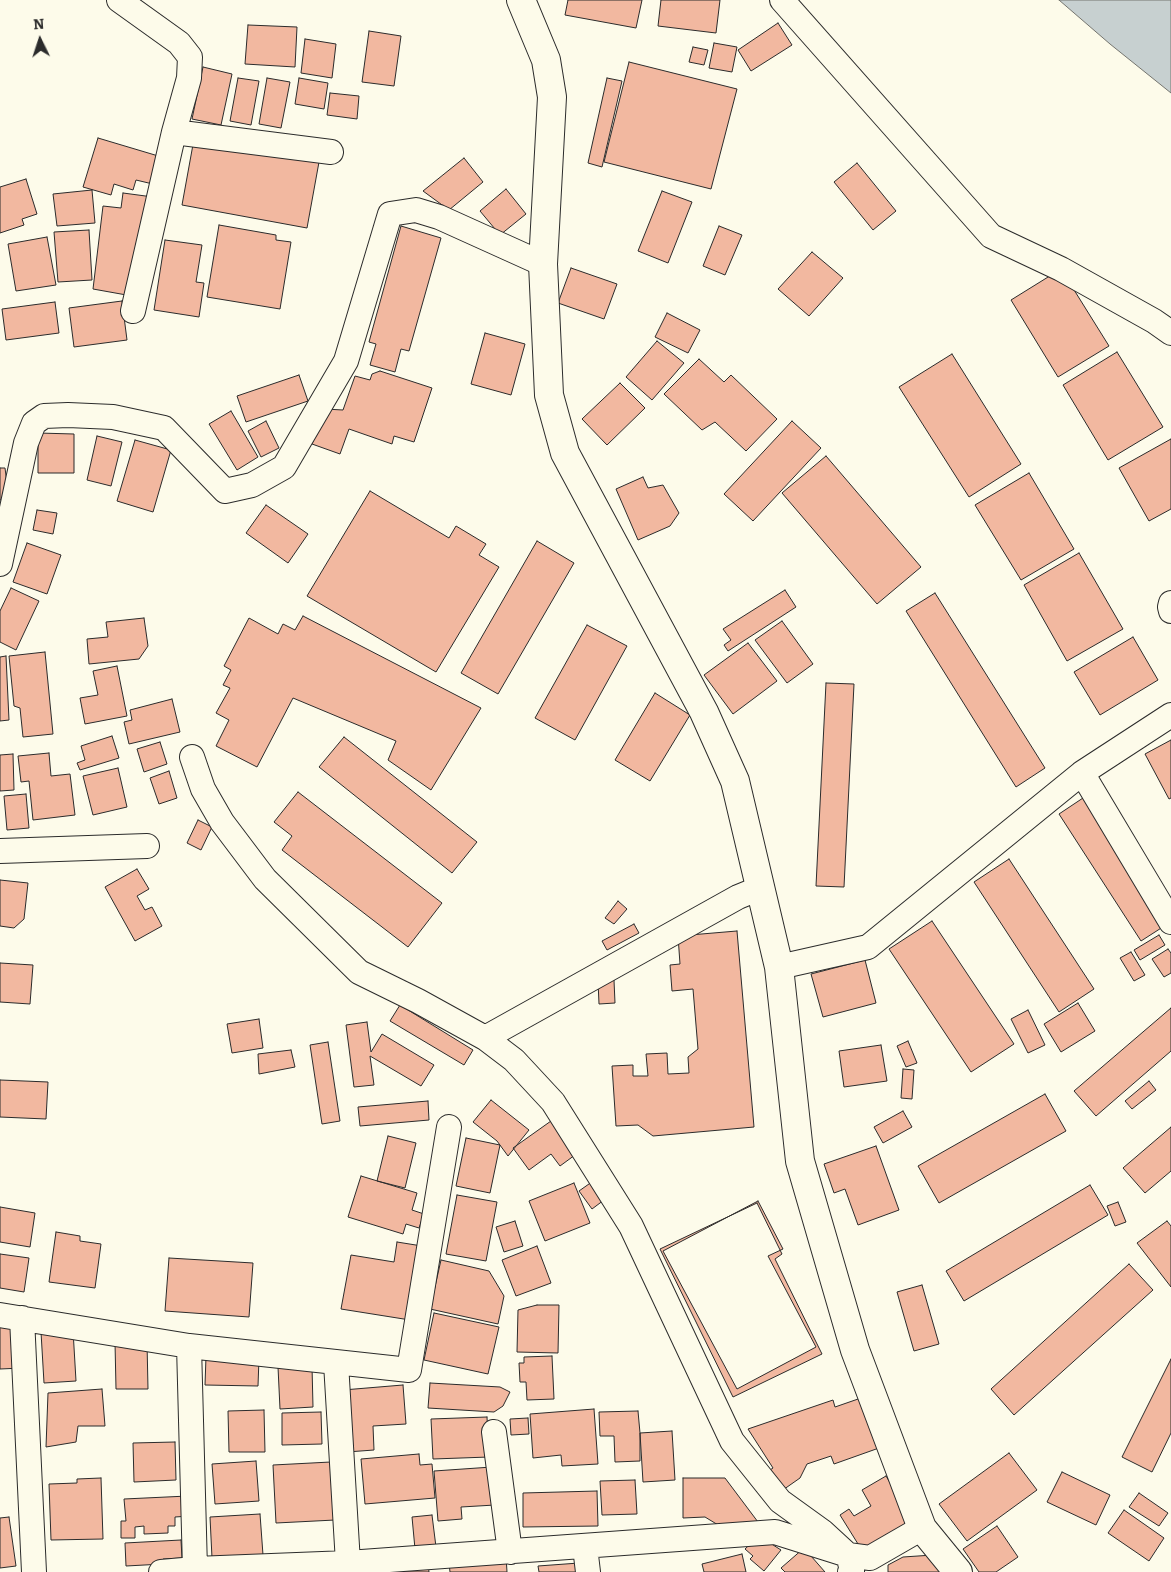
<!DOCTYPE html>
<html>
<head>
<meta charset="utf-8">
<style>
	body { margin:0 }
	#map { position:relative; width:1171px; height:1572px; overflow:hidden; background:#fdfbea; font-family:Bitter,serif }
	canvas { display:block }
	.north { position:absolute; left:15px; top:15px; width:50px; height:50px; -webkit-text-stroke:4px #fdfbea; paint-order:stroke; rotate:356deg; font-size:14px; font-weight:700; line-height:20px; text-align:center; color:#2b2b2b }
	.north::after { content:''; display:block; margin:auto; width:18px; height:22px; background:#2b2b2b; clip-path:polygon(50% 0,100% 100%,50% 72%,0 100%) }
</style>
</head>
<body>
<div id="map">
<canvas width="1171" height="1572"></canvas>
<div class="north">N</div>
</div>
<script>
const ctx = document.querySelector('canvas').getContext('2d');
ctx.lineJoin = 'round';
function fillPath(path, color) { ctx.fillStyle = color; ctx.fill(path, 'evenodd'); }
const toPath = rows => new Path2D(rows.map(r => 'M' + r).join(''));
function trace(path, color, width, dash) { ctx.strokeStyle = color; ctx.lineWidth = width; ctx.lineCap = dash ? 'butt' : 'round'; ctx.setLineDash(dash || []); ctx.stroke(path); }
const water = toPath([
	[1059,0,1171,0,1171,93,1110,44,1059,0]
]);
fillPath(water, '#c7d0d0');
trace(water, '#74746e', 1);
const building = toPath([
	[568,0,642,0,636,28,565,15,568,0],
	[661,0,720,0,716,33,658,26,661,0],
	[778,23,792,45,751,71,738,50,778,23],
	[248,25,297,27,295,67,245,64,248,25],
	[369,31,401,36,394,86,362,82,369,31],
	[305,39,336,44,332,78,301,73,305,39],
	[714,43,737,47,732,72,709,68,714,43],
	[693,47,708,50,704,65,689,62,693,47],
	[629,62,737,89,711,189,604,162,629,62],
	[203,67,232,74,221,125,192,119,203,67],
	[238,78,259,81,251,125,230,121,238,78],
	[267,78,290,82,281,128,259,124,267,78],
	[299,78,328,83,324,109,295,104,299,78],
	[607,78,622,81,602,167,588,163,607,78],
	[330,93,359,96,357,119,327,115,330,93],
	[98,138,165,158,157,185,136,180,133,190,114,184,111,195,83,187,98,138],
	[194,139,319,162,307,228,182,205,194,139],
	[464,158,483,182,449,210,423,191,464,158],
	[857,163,896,211,873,230,834,182,857,163],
	[26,179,37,214,22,219,24,225,0,233,0,187,26,179],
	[506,189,526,214,500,235,480,211,506,189],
	[92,190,95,223,57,226,53,194,92,190],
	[662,191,692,202,668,263,638,251,662,191],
	[123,193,153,197,132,296,93,289,103,206,121,208,123,193],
	[219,225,276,235,276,240,291,242,280,309,207,297,219,225],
	[401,226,441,238,409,351,401,349,395,372,370,365,376,344,369,342,401,226],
	[719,226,742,235,725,275,703,266,719,226],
	[89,230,92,280,58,282,54,232,89,230],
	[47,237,56,285,16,291,8,244,47,237],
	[165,240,202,245,196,282,204,283,199,317,154,310,165,240],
	[812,252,843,278,809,316,778,289,812,252],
	[571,268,617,284,604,319,558,303,571,268],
	[1061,269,1109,346,1058,377,1011,300,1061,269],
	[122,301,127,340,74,347,69,308,122,301],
	[55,302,59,333,6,340,2,309,55,302],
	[667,313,700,330,688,353,655,337,667,313],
	[485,333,525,344,511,395,471,384,485,333],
	[657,341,684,363,652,400,626,377,657,341],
	[1117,352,1163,427,1108,460,1063,385,1117,352],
	[952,354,1021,464,969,497,899,387,952,354],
	[699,359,724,382,731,375,777,419,746,451,715,422,702,430,664,394,699,359],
	[380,371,432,388,414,442,394,436,392,444,349,429,340,454,312,444,325,409,343,410,355,376,370,380,372,374,380,371],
	[299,375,308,401,246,422,237,396,299,375],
	[620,383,645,408,607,445,582,419,620,383],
	[231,411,258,457,237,470,209,424,231,411],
	[266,421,279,448,261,457,248,431,266,421],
	[792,421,821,448,753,521,724,494,792,421],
	[38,433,74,434,74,473,38,473,38,433],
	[97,436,122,442,111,486,87,480,97,436],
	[1171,439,1171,509,1149,521,1119,468,1171,439],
	[135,440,171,450,153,512,117,501,135,440],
	[826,456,921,567,877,604,782,493,826,456],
	[0,468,5,468,9,499,0,500,0,468],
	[1029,473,1074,549,1021,580,975,505,1029,473],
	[643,477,648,488,663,485,679,513,670,526,638,540,616,489,643,477],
	[370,491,449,538,456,526,486,544,479,555,499,567,436,672,307,596,370,491],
	[266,505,308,534,288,563,246,533,266,505],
	[37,510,57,513,53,534,33,530,37,510],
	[537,541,574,563,498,694,461,673,537,541],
	[27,543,61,555,47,594,13,582,27,543],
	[1079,553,1123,629,1067,661,1024,585,1079,553],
	[11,588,39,601,16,650,0,642,0,611,11,588],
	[785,590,796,607,728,651,724,645,731,640,723,629,785,590],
	[935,593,1045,768,1016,787,906,611,935,593],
	[303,616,481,708,431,790,388,760,396,741,293,698,257,767,216,746,229,720,216,713,230,688,223,685,231,670,224,666,249,618,278,634,283,624,295,630,303,616],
	[144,618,148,646,139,659,89,664,87,639,108,637,106,622,144,618],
	[782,621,813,664,787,683,755,640,782,621],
	[587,625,627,646,575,740,535,718,587,625],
	[1133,637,1158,680,1100,715,1074,672,1133,637],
	[748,643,777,681,733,714,704,675,748,643],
	[45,652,53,734,23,737,20,708,14,706,9,656,45,652],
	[6,656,9,720,0,721,0,657,6,656],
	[117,666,127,716,85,724,80,698,98,695,93,671,117,666],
	[826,683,854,684,844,887,816,886,826,683],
	[655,693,690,715,650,781,615,760,655,693],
	[172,699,180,732,129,744,124,722,132,720,130,710,172,699],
	[112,736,119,758,80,770,77,763,85,760,81,746,112,736],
	[344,737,477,842,452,873,319,767,344,737],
	[1171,740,1171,798,1169,799,1145,754,1171,740],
	[160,742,167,764,144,772,137,749,160,742],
	[49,753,51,776,70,774,75,815,33,820,29,781,21,782,18,756,49,753],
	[13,754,14,790,0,791,0,755,13,754],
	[118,768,127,807,93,815,83,776,118,768],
	[169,771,177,798,159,804,150,778,169,771],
	[298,792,442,903,408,947,282,850,292,836,274,822,298,792],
	[26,794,29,828,7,830,4,796,26,794],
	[1086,796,1169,923,1141,941,1059,814,1086,796],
	[198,820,212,827,201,850,187,843,198,820],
	[1009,859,1094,989,1059,1012,974,882,1009,859],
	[137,869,149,889,137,896,145,910,152,907,162,926,135,941,105,887,137,869],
	[0,880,28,883,24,919,14,928,0,926,0,880],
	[618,901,627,909,614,924,605,918,618,901],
	[932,921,1014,1044,971,1072,889,949,932,921],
	[634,924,639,933,607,950,602,941,634,924],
	[737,931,754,1127,653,1136,638,1125,616,1126,612,1066,633,1065,633,1076,648,1076,646,1054,667,1053,668,1074,689,1073,688,1057,698,1049,693,989,672,991,670,965,680,964,678,936,737,931],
	[1159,935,1165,945,1140,960,1134,950,1159,935],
	[1168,949,1171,953,1171,973,1164,977,1152,959,1168,949],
	[1131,952,1145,975,1134,981,1120,958,1131,952],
	[865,960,876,1003,823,1017,811,974,865,960],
	[0,963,33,965,30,1004,0,1002,0,963],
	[614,980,615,1003,599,1004,598,981,614,980],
	[1078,1003,1095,1031,1061,1052,1044,1024,1078,1003],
	[400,1005,473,1050,464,1065,390,1021,400,1005],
	[1171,1008,1171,1051,1096,1116,1074,1091,1171,1008],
	[1028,1010,1045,1045,1028,1053,1011,1019,1028,1010],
	[259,1019,263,1048,232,1053,227,1024,259,1019],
	[367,1022,371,1052,382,1034,434,1065,421,1086,370,1056,374,1085,354,1087,346,1025,367,1022],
	[908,1041,917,1063,906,1067,897,1046,908,1041],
	[328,1042,340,1121,322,1124,310,1045,328,1042],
	[881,1045,887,1081,844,1087,839,1051,881,1045],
	[291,1050,295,1067,259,1074,258,1054,291,1050],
	[903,1069,914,1070,912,1099,901,1098,903,1069],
	[0,1080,48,1082,46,1119,0,1117,0,1080],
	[1149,1081,1156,1090,1132,1109,1125,1101,1149,1081],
	[1045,1094,1066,1131,939,1203,918,1166,1045,1094],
	[491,1100,529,1130,508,1156,497,1141,473,1122,491,1100],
	[428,1101,429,1120,360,1126,358,1107,428,1101],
	[903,1111,912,1127,883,1143,874,1127,903,1111],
	[551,1121,575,1155,560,1166,551,1154,529,1170,513,1148,551,1121],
	[1171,1127,1171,1171,1145,1193,1123,1168,1171,1127],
	[388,1136,416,1143,405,1188,377,1181,388,1136],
	[466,1138,500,1145,490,1193,456,1186,466,1138],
	[876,1146,899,1210,858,1225,845,1189,834,1193,824,1164,876,1146],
	[361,1176,417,1193,412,1210,424,1214,419,1228,406,1224,403,1234,348,1217,361,1176],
	[596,1179,608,1197,592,1209,579,1191,596,1179],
	[574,1183,590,1223,545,1241,529,1201,574,1183],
	[1090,1185,1108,1215,964,1301,946,1271,1090,1185],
	[457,1195,497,1202,486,1261,446,1254,457,1195],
	[758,1201,783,1249,768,1256,816,1347,737,1389,663,1251,758,1201],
	[1118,1202,1126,1222,1115,1226,1107,1206,1118,1202],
	[757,1203,782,1254,775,1259,822,1354,733,1397,660,1249,757,1203],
	[0,1207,35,1213,30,1247,0,1242,0,1207],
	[515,1221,523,1246,504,1252,496,1227,515,1221],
	[1167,1221,1171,1226,1171,1287,1137,1243,1167,1221],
	[56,1232,80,1236,80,1241,101,1244,95,1288,49,1282,56,1232],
	[397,1242,422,1246,410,1320,341,1309,351,1255,394,1262,397,1242],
	[537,1246,551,1283,516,1296,502,1260,537,1246],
	[0,1254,29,1258,24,1292,0,1288,0,1254],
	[169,1258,253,1263,249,1317,165,1311,169,1258],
	[441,1260,489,1271,504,1296,498,1324,430,1309,441,1260],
	[1129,1264,1153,1290,1014,1415,991,1389,1129,1264],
	[922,1285,939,1344,914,1351,897,1292,922,1285],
	[537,1305,559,1305,558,1353,517,1352,518,1310,537,1305],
	[434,1313,499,1327,488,1374,424,1360,434,1313],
	[19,1319,22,1368,0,1369,0,1320,19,1319],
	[73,1330,76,1381,44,1383,41,1332,73,1330],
	[115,1342,147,1342,148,1389,116,1389,115,1342],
	[552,1356,554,1399,527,1400,526,1382,520,1382,519,1363,524,1363,524,1357,552,1356],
	[206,1357,259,1358,258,1386,205,1385,206,1357],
	[1171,1359,1171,1433,1152,1472,1122,1457,1171,1359],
	[312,1366,313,1407,280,1409,278,1367,312,1366],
	[430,1383,500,1387,510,1392,503,1406,494,1412,428,1408,430,1383],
	[403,1385,406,1424,373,1426,374,1450,347,1452,343,1390,403,1385],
	[102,1389,105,1426,78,1426,76,1442,46,1447,48,1393,102,1389],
	[861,1398,879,1448,834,1464,831,1456,807,1464,800,1478,780,1492,767,1472,773,1468,748,1429,833,1400,835,1407,861,1398],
	[594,1409,598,1464,562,1466,561,1455,533,1458,530,1414,594,1409],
	[264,1410,265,1452,229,1452,228,1411,264,1410],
	[638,1411,640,1433,640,1461,615,1462,614,1436,600,1436,599,1412,638,1411],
	[321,1412,322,1444,282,1445,282,1413,321,1412],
	[487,1417,489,1457,433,1459,431,1419,487,1417],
	[528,1418,529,1434,511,1435,510,1419,528,1418],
	[672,1431,675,1480,643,1482,640,1433,672,1431],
	[175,1442,176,1480,134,1482,133,1443,175,1442],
	[1009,1453,1037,1490,967,1541,939,1504,1009,1453],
	[419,1454,420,1465,432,1464,435,1498,365,1504,361,1459,419,1454],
	[256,1461,259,1501,215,1504,212,1464,256,1461],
	[331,1462,335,1520,276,1523,273,1465,331,1462],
	[492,1467,495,1505,461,1507,462,1519,438,1521,434,1471,492,1467],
	[1062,1472,1110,1495,1096,1525,1047,1502,1062,1472],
	[886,1476,913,1521,863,1552,840,1515,849,1509,854,1516,871,1506,862,1490,886,1476],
	[101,1478,103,1539,51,1540,49,1484,77,1483,77,1479,101,1478],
	[683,1478,725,1478,761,1526,728,1531,705,1517,683,1518,683,1478],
	[635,1480,637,1514,602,1515,600,1481,635,1480],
	[597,1491,598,1526,523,1527,523,1493,597,1491],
	[1139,1493,1168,1513,1159,1526,1129,1507,1139,1493],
	[188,1496,190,1516,175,1517,175,1526,168,1526,168,1533,144,1534,144,1526,135,1527,135,1538,121,1538,121,1521,126,1521,124,1499,188,1496],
	[1124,1510,1164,1538,1149,1561,1108,1533,1124,1510],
	[260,1514,263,1555,212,1558,210,1517,260,1514],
	[432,1515,436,1547,415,1549,412,1517,432,1515],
	[9,1517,16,1566,0,1568,0,1518,9,1517],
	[997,1526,1018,1557,996,1572,979,1572,963,1549,997,1526],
	[759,1536,781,1550,764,1571,750,1559,753,1556,745,1549,759,1536],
	[181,1540,182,1558,163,1559,163,1564,126,1566,125,1543,181,1540],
	[804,1548,825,1572,785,1572,781,1568,804,1548],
	[742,1554,746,1572,704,1572,702,1564,742,1554],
	[933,1555,940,1572,888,1572,888,1565,903,1557,933,1555],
	[506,1556,507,1572,450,1572,449,1563,506,1556],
	[579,1563,579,1572,539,1572,538,1566,579,1563],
	[428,1564,429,1572,404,1572,404,1565,428,1564]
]);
fillPath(building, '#f2b8a0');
trace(building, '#2b2b2b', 1);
const minor = toPath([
	[119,0,179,43,190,57,189,78,174,132,133,311],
	[782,0,991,236,1061,269,1154,321,1171,333],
	[174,132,331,152],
	[0,564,26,443,34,423,44,416,68,415,113,417,164,428,225,491,252,485,284,467,346,361,390,214,416,210,439,217,543,264],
	[1171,603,1170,607,1171,611],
	[192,757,203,789,222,822,265,879,359,972,418,1001,485,1038,514,1060,553,1102,631,1226,732,1441,780,1501,823,1532,848,1555,852,1570,850,1572],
	[1082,773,1171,922],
	[0,851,147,846],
	[779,967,868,947,1082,773,1171,715],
	[485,1038,738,897,760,888],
	[0,1315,189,1346,409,1370,449,1127],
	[22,1318,34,1572],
	[189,1346,195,1569],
	[336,1363,348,1563],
	[494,1432,510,1552],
	[585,1547,588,1572],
	[161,1572,195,1569,348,1563,775,1532,848,1555,870,1558,922,1528]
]);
const tertiary = toPath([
	[521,0,546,60,552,97,543,264,549,395,565,453,704,712,735,781,779,967,800,1161,855,1350,922,1528,958,1572]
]);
trace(minor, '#2b2b2b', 26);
trace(tertiary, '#2b2b2b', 30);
trace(minor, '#fdfbea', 24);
trace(tertiary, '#fdfbea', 28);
</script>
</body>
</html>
